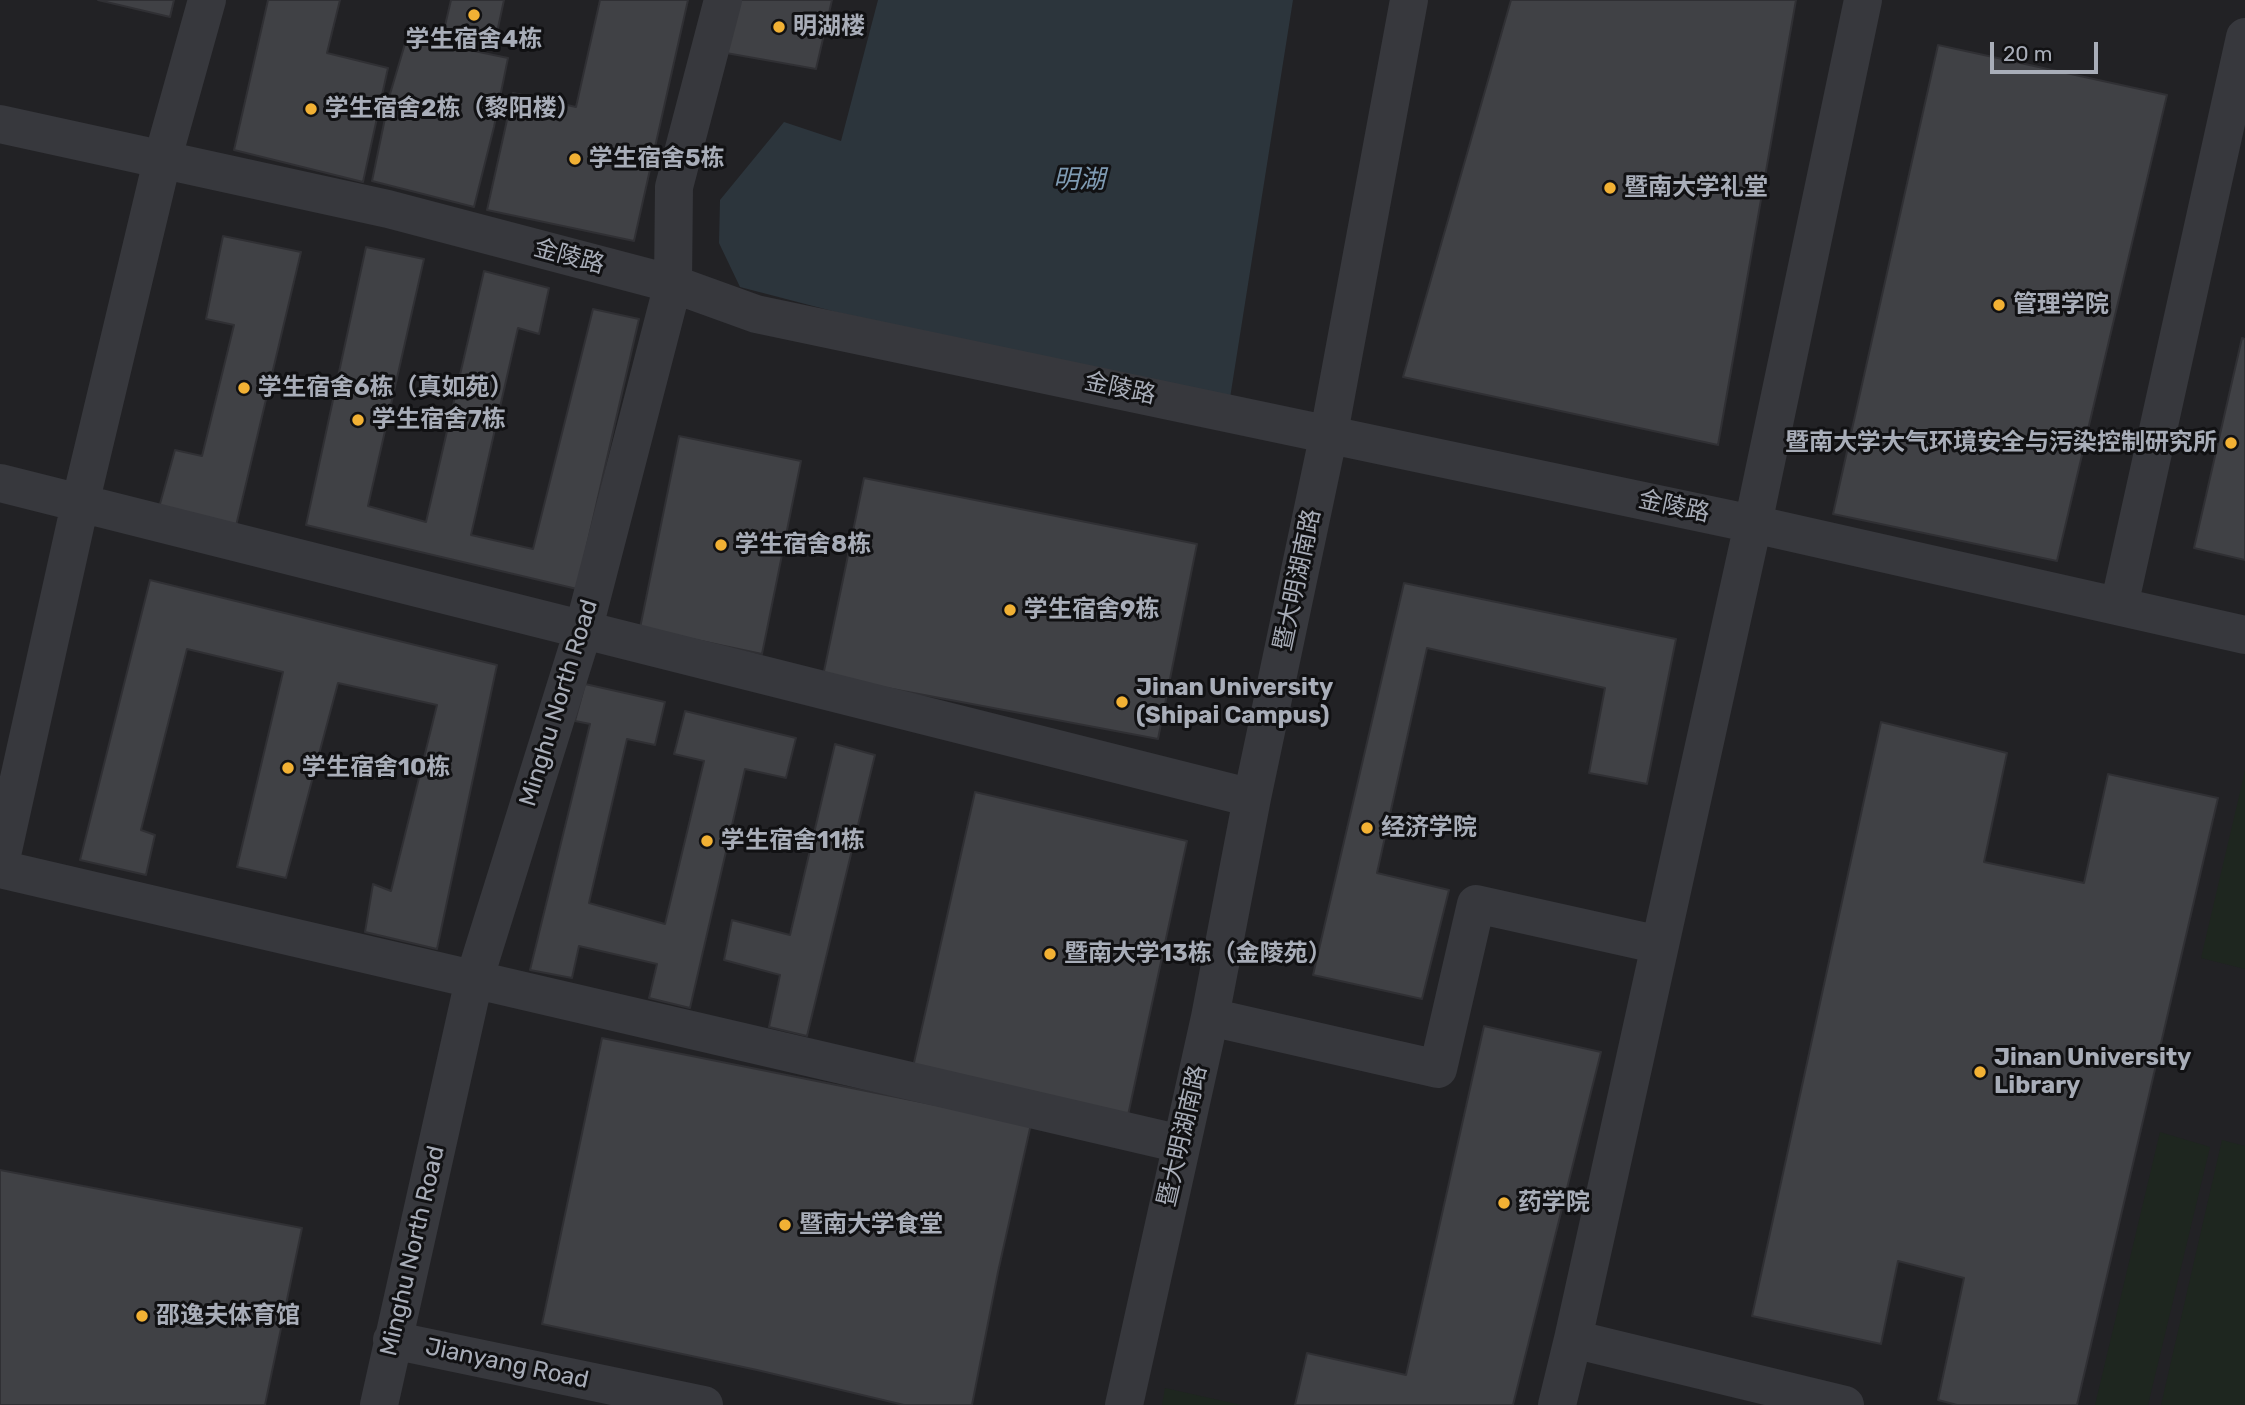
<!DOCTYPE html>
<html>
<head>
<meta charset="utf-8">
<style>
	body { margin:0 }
	#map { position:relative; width:2245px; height:1405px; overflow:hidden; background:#161618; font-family:Rubik,sans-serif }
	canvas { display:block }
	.scale { position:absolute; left:1990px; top:42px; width:108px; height:32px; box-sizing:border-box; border:4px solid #a8adb8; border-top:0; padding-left:9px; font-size:21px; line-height:24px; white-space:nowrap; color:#a8adb8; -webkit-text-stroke:5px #111113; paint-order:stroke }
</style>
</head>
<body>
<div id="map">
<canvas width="2245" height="1405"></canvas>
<div class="scale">20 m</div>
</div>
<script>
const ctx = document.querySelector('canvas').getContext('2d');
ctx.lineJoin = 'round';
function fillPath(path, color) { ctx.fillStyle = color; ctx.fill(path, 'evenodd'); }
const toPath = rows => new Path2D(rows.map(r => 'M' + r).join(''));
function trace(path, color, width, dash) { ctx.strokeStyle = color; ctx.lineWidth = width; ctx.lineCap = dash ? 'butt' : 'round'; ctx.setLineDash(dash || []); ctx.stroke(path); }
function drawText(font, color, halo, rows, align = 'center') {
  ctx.font = font + ' Rubik,"Noto Sans SC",sans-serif'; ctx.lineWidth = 6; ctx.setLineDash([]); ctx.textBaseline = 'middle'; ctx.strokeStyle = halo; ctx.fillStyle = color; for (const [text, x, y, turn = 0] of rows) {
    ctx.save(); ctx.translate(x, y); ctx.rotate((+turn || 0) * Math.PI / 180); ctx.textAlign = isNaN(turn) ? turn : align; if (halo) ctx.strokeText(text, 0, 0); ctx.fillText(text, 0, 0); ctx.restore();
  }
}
fillPath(toPath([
	[0,0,2245,0,2245,1405,0,1405]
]), '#222225');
fillPath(toPath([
	[2245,771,2245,969,2201,958],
	[2160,1132,2210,1147,2148,1405,2095,1405],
	[2222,1140,2245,1146,2245,1405,2161,1405],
	[1165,1388,1241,1405,1162,1405]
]), '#1e261f');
fillPath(toPath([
	[878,0,1293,0,1230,398,836,312,740,287,719,243,720,200,784,122,841,141]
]), '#2c353c');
const building = toPath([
	[98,0,174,0,170,17,98,0],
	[268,0,340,0,327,53,388,68,363,182,234,150,268,0],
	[451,0,504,0,495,42,444,30,451,0],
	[600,0,688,0,634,241,487,210,513,93,576,107,600,0],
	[737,0,832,0,816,69,726,53,737,0],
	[1511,0,1796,0,1718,445,1403,377,1511,0],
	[407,37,508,58,494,127,474,207,372,181,390,94,407,37],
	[1938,45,2167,95,2057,561,1833,514,1938,45],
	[223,236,301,252,236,526,158,511,175,450,202,456,234,325,206,319,223,236],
	[366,247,424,259,368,506,426,522,484,271,549,288,539,334,518,328,471,535,533,549,593,309,639,319,577,589,306,525,366,247],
	[2242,338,2245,339,2245,560,2194,548,2242,338],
	[679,436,801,461,762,654,640,628,679,436],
	[864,478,1197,544,1158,739,823,676,864,478],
	[150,580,497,665,437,949,365,932,373,884,391,891,437,705,338,683,286,878,237,867,283,672,187,649,141,830,155,835,146,875,80,860,150,580],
	[1404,583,1676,639,1647,784,1589,773,1605,688,1427,648,1377,873,1449,890,1422,999,1313,975,1404,583],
	[585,684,665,702,655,745,627,739,589,903,665,924,704,761,674,754,685,711,796,738,786,778,745,769,690,1008,649,998,657,964,579,946,572,978,530,970,590,724,575,721,585,684],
	[1881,722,2007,753,1984,862,2084,883,2108,774,2218,798,2077,1405,1957,1405,1938,1400,1964,1278,1898,1261,1881,1344,1752,1316,1881,722],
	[835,744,875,755,807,1036,769,1027,780,975,724,960,732,920,790,935,835,744],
	[975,792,1187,841,1127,1120,913,1067,975,792],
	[1484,1026,1601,1052,1513,1405,1295,1405,1307,1353,1406,1375,1484,1026],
	[602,1038,1031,1124,998,1272,972,1405,904,1405,757,1370,542,1324,602,1038],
	[0,1170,302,1228,265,1405,0,1405,0,1170]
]);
fillPath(building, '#404145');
trace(building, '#303034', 2);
trace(toPath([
	[0,124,388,209,673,284,756,314,1753,524,2245,635],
	[0,483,1252,798],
	[2119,606,2245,37],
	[0,864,80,504,162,161,207,0],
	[0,869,1181,1144],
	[1210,1017,1438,1069,1476,904,1660,945],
	[1573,1339,1753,524,1863,0],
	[392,1340,704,1405],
	[379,1405,474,980,583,631,673,284,674,187,723,0],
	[1124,1405,1210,1017,1252,798,1329,433,1409,0],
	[1557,1405,1573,1339,1845,1405]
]), '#37383d', 38);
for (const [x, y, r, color] of [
	[474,15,7,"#f2b134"],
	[779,27,7,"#f2b134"],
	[311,109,7,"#f2b134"],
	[575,159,7,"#f2b134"],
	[1610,188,7,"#f2b134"],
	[1999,305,7,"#f2b134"],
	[244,388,7,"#f2b134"],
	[358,420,7,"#f2b134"],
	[2231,443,7,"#f2b134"],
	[721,545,7,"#f2b134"],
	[1010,610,7,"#f2b134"],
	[1122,702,7,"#f2b134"],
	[288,768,7,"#f2b134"],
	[1367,828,7,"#f2b134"],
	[707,841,7,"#f2b134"],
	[1050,954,7,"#f2b134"],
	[1980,1072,7,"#f2b134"],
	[1504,1203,7,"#f2b134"],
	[785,1225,7,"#f2b134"],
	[142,1316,7,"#f2b134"]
]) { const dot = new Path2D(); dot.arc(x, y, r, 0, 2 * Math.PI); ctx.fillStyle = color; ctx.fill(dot); trace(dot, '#111113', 2.5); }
drawText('bold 24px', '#a8adb8', '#111113', [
	["明湖楼",793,27],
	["学生宿舍4栋",474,40,"center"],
	["学生宿舍2栋（黎阳楼）",325,109],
	["学生宿舍5栋",589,159],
	["暨南大学礼堂",1624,188],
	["管理学院",2013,305],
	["学生宿舍6栋（真如苑）",258,388],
	["学生宿舍7栋",372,420],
	["暨南大学大气环境安全与污染控制研究所",2217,443,"right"],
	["学生宿舍8栋",735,545],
	["学生宿舍9栋",1024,610],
	["Jinan University",1136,688],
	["(Shipai Campus)",1136,716],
	["学生宿舍10栋",302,768],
	["经济学院",1381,828],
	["学生宿舍11栋",721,841],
	["暨南大学13栋（金陵苑）",1064,954],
	["Jinan University",1994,1058],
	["Library",1994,1086],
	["药学院",1518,1203],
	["暨南大学食堂",799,1225],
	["邵逸夫体育馆",156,1316]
], 'left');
drawText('24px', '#a8adb8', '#111113', [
	["金陵路",569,257,15],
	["金陵路",1120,389,12],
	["金陵路",1674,507,12],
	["暨大明湖南路",1298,580,-78],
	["Minghu North Road",559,703,-73],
	["暨大明湖南路",1183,1136,-77],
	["Minghu North Road",413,1251,-77],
	["Jianyang Road",507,1364,12]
]);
drawText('italic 26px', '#7f9bb3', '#111113', [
	["明湖",1079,180]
]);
</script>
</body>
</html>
